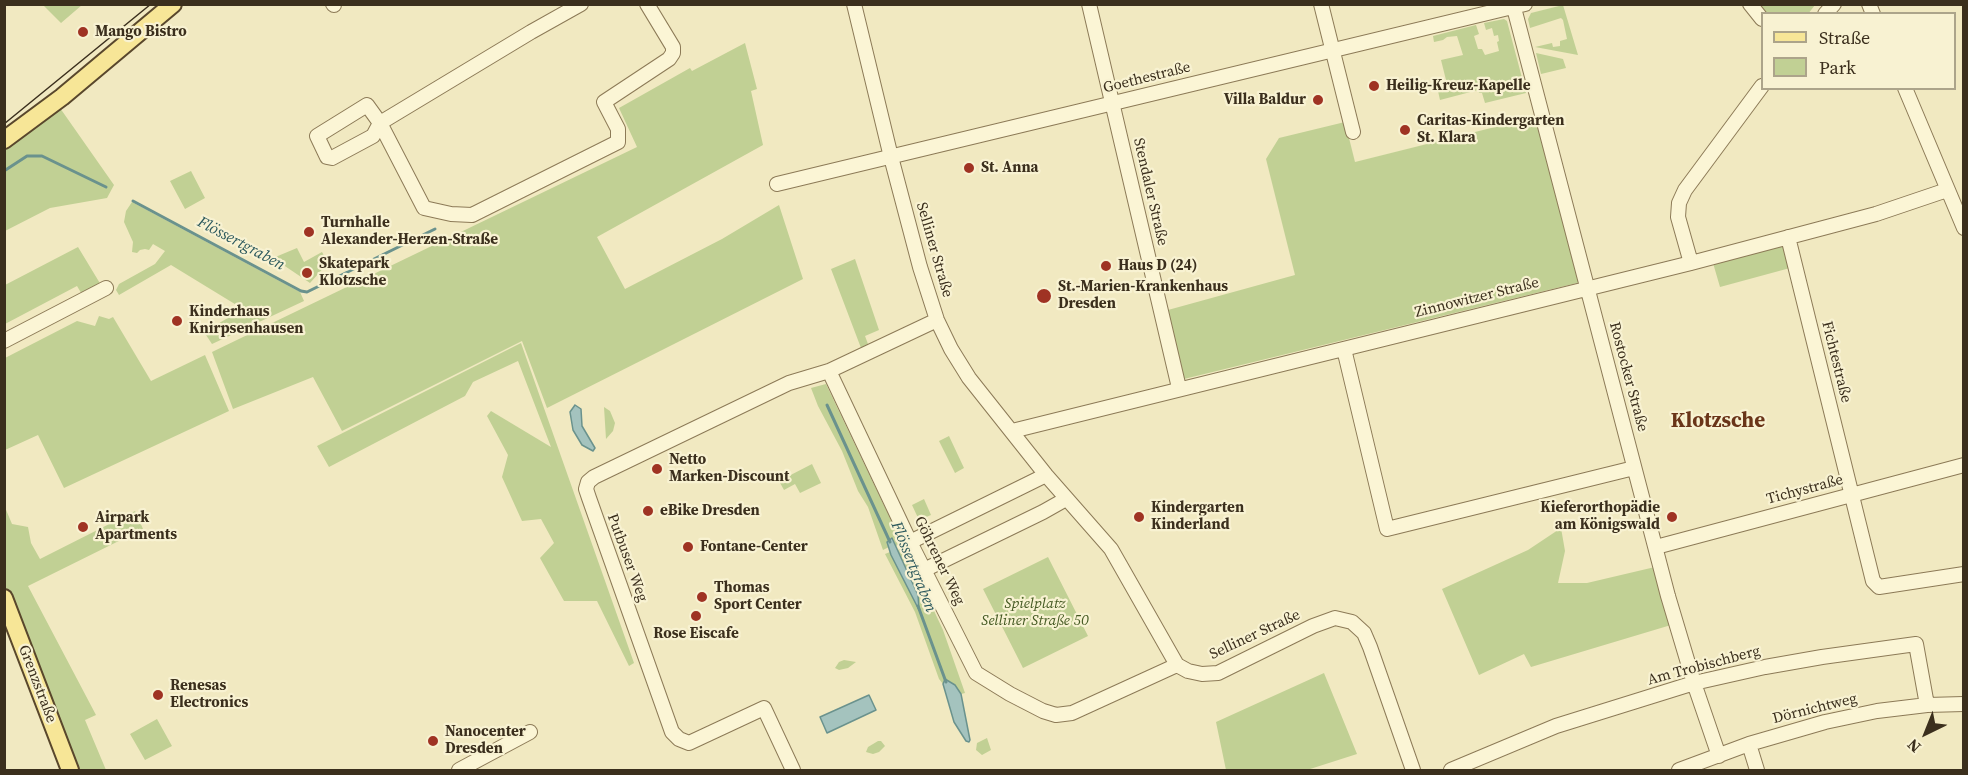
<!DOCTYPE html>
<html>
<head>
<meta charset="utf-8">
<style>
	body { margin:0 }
	#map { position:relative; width:1968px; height:775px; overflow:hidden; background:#f1e9c1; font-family:"Source Serif 4",serif }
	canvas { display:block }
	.frame { position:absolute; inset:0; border:6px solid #3b2f1d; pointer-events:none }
	.legend { position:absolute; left:1761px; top:12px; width:195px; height:78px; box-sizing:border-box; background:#f8f2d2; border:2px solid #aca48a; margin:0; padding:8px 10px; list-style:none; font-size:18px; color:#3b2f1d }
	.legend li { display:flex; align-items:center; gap:12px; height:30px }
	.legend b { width:30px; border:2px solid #aca48a }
	.north { position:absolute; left:1896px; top:703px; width:60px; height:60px; -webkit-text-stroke:4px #f8f2d2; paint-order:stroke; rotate:223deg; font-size:16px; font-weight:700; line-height:24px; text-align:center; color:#3b2f1d }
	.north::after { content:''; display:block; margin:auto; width:21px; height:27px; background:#3b2f1d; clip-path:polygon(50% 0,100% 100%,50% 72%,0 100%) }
</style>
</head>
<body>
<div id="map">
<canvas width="1968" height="775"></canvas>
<div class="frame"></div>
<ul class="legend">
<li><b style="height:8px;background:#f7e697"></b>Straße</li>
<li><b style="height:16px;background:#c1d094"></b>Park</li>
</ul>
<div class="north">N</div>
</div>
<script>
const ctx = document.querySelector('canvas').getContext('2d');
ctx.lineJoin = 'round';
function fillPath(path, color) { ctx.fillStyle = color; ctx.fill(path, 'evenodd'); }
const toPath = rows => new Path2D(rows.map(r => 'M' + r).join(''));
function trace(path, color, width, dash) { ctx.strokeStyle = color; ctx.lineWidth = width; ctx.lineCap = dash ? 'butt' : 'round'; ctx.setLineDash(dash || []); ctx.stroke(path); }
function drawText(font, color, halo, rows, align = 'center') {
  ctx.font = font + ' "Source Serif 4",serif'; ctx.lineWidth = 4.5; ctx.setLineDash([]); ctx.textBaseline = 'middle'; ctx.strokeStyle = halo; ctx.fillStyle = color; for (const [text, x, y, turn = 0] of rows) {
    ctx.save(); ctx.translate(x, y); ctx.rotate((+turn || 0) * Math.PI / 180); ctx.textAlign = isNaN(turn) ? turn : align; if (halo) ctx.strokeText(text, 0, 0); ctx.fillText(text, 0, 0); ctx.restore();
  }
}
fillPath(toPath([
	[43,5,82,5,61,23],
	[1563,5,1578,55,1535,47,1552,43,1553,47,1560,46,1560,41,1567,39,1563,20,1561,18,1530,28,1528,19,1531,13],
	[1758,5,1815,5,1808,14,1764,13],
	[1504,19,1507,21,1526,93,1485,103,1482,93,1479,93,1478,90,1440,100,1438,91,1448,88,1441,60,1463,55,1457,36,1447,37,1443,40,1434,42,1433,36,1476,25,1479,34,1474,36,1478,49,1482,49,1485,55,1499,51,1497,42,1499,41,1498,35,1494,36,1492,28,1486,30,1484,23],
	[745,43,757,89,751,91,763,145,597,237,625,289,722,239,779,205,803,279,547,408,522,341,342,431,313,377,233,409,212,352,637,147,619,108,690,68,692,71],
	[1536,53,1563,59,1566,68,1541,74],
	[60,108,114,185,107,198,50,208,5,231,5,148],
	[1535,117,1581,282,1184,379,1168,310,1295,275,1266,159,1279,138,1345,122,1355,162],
	[191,171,205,198,185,209,170,181],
	[132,202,300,292,304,301,212,344,204,332,243,309,171,265,119,295,116,290,119,284,155,264,165,251,153,244,149,250,145,249,140,250,137,253,132,252,133,242,124,222,126,211],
	[1783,244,1790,268,1720,287,1713,263],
	[78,247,101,285,83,296,77,286,5,324,5,285],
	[297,248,304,262,322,252,328,263,310,283,273,258],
	[855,259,879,330,865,336,868,344,861,348,831,269],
	[99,316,109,319,113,317,151,381,205,355,229,411,64,488,38,435,5,450,5,358,77,321,95,326],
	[521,343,634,663,629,666,597,601,564,601,540,558,554,543,541,519,522,521,502,477,508,455,487,416,491,411,551,447,518,361,473,382,465,396,329,467,317,446],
	[826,384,902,543,896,546,893,539,888,542,889,547,883,550,868,507,858,491,842,451,818,406,811,388],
	[604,407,610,411,615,423,613,431,606,439],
	[949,436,964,468,955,473,939,441],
	[812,464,821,483,800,493,795,484,784,490,779,481],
	[924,499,931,515,919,520,912,505],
	[4,505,12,524,28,527,31,543,40,559,135,511,143,529,28,586,96,715,85,720,106,770,70,770,5,598],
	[1561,528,1565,551,1558,583,1587,583,1655,567,1671,625,1531,667,1524,654,1479,675,1442,589,1528,550],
	[904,547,943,630,965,693,961,694,955,685,944,680,943,684,939,679,915,612,885,554,890,552,919,608,918,594,898,550],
	[1048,557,1088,636,1023,668,983,589],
	[844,660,856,662,848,668,839,670,835,668,839,662],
	[1324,673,1357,754,1307,770,1226,770,1216,722],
	[157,719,172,746,145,760,130,734],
	[987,738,991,750,982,755,976,750,977,743],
	[878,741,881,741,885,746,879,752,873,754,866,752,868,747]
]), '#c1d094');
const water = toPath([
	[575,405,581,409,582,426,595,448,593,451,582,445,573,430,570,412,575,405],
	[892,538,918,595,919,610,891,555,887,542,892,538],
	[945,679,955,685,961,694,970,740,969,742,966,741,954,722,943,684,945,679],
	[869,695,876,710,827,733,820,717,869,695]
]);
fillPath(water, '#a4c3be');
trace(water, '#6a928d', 1.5);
trace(toPath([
	[4,171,27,156,42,156,106,187],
	[133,201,301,291,307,292,435,229],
	[827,405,890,542],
	[918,606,946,682]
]), '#6a928d', 3);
const minor = toPath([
	[333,4,334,5],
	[854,4,891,157,920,267,937,320,951,349,969,378,1046,475,1111,549,1177,665,1188,671,1202,674,1218,673,1313,626,1335,618,1352,622,1364,633,1370,647,1413,770],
	[1089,4,1179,388],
	[1321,4,1353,132],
	[1513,4,1668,596,1694,683,1719,756],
	[1750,4,1762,19],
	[1869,4,1873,14],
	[1825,14,1834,4],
	[1905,88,1964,228],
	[380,123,424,208,451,214,472,215,618,142,618,129,604,102,669,59,673,53,673,47,647,4],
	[380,123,373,136,332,158,327,157,317,136,367,105,380,123,531,32,581,4],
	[777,184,1525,4],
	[1788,237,1873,581,1879,587,1964,574],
	[1691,263,1678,217,1679,203,1685,190,1762,86],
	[4,341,106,288],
	[1344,349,1387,529,1634,468],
	[829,371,910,542,976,673,1010,694,1043,711,1056,715,1072,713,1177,665],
	[1012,431,1691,263,1876,214,1947,190],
	[910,542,1046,475],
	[1656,547,1964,465],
	[924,570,1043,512,1066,499],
	[1749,744,1757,770],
	[459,770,530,732],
	[793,770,764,708,689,743,679,739,672,732,589,498,586,489,588,482,594,477,789,383,829,371,937,320],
	[1451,770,1556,726,1694,683,1765,667,1822,657,1916,644,1927,705],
	[1679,770,1749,744,1825,722,1877,711,1927,705,1964,704]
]);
const major = toPath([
	[4,140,62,97,173,4],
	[4,598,70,770]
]);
trace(minor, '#8c7a57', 16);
trace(major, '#59472c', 20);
trace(minor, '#fbf5d5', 14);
trace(major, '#f7e697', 16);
trace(toPath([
	[4,124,151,4]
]), '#3b2f1d', 1.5);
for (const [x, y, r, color] of [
	[83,32,6,"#9f3323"],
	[1374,86,6,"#9f3323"],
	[1318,100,6,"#9f3323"],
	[1405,130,6,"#9f3323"],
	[969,168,6,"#9f3323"],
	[309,232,6,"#9f3323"],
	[1106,266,6,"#9f3323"],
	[307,273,6,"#9f3323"],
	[1044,296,8,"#9f3323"],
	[177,321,6,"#9f3323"],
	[657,469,6,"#9f3323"],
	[648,511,6,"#9f3323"],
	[1139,517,6,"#9f3323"],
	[1672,517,6,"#9f3323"],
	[83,527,6,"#9f3323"],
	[688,547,6,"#9f3323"],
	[702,597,6,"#9f3323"],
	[696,616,6,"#9f3323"],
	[158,695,6,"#9f3323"],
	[433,741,6,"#9f3323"]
]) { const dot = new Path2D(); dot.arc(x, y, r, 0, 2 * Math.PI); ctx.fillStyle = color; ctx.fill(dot); trace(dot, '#f8f2d2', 2); }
drawText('bold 15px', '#3b2f1d', '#f8f2d2', [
	["Mango Bistro",95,32],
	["Heilig-Kreuz-Kapelle",1386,86],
	["Villa Baldur",1306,100,"right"],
	["Caritas-Kindergarten",1417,121],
	["St. Klara",1417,138],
	["St. Anna",981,168],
	["Turnhalle",321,223],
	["Alexander-Herzen-Straße",321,240],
	["Skatepark",319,264],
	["Klotzsche",319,281],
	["Haus D (24)",1118,266],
	["St.-Marien-Krankenhaus",1058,287],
	["Dresden",1058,304],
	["Kinderhaus",189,312],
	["Knirpsenhausen",189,329],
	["Netto",669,460],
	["Marken-Discount",669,477],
	["Kindergarten",1151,508],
	["Kinderland",1151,525],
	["Kieferorthopädie",1660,508,"right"],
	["am Königswald",1660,525,"right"],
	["eBike Dresden",660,511],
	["Airpark",95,518],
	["Apartments",95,535],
	["Fontane-Center",700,547],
	["Thomas",714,588],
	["Sport Center",714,605],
	["Rose Eiscafe",696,634,"center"],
	["Renesas",170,686],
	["Electronics",170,703],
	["Nanocenter",445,732],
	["Dresden",445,749]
], 'left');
drawText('15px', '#3b2f1d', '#f8f2d2', [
	["Goethestraße",1147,78,-14],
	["Stendaler Straße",1150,192,77],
	["Selliner Straße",934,250,74],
	["Zinnowitzer Straße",1477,298,-14],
	["Fichtestraße",1836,362,76],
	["Rostocker Straße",1628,377,75],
	["Tichystraße",1805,490,-15],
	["Putbuser Weg",627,558,70],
	["Göhrener Weg",939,561,64],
	["Selliner Straße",1255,635,-25],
	["Am Trobischberg",1704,666,-15],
	["Grenzstraße",37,684,69],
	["Dörnichtweg",1815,709,-14]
]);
drawText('italic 15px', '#445922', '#f8f2d2', [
	["Spielplatz",1035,604],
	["Selliner Straße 50",1035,621]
]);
drawText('italic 16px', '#2b585c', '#f8f2d2', [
	["Flössertgraben",241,244,28],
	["Flössertgraben",913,567,68]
]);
drawText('bold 21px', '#6a3519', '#f8f2d2', [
	["Klotzsche",1718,422]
]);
</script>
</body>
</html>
